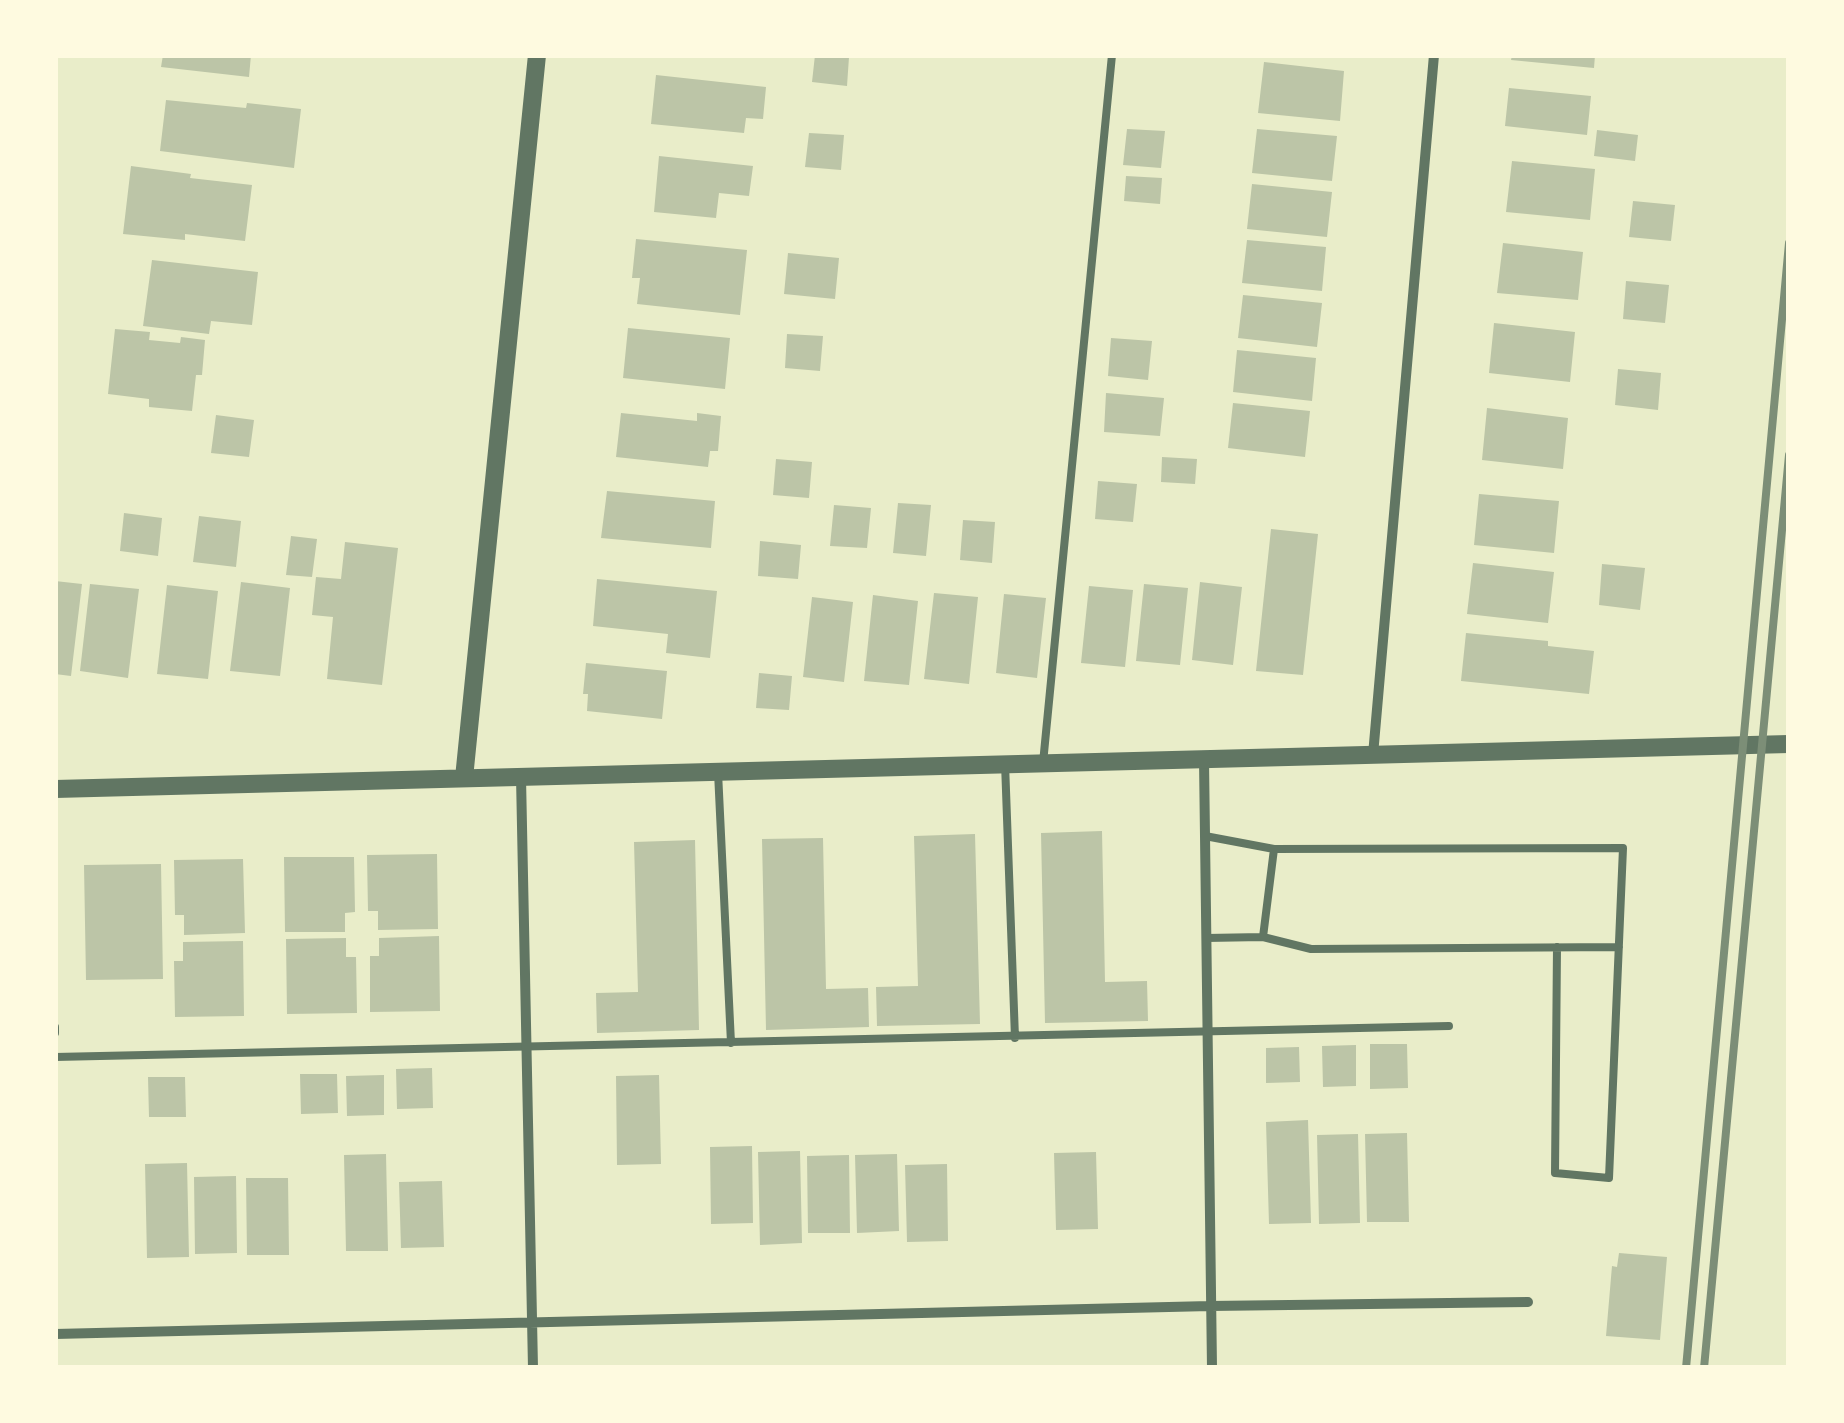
<!DOCTYPE html>
<html>
<head>
<meta charset="utf-8">
<style>
	body { margin:0 }
	#map { position:relative; width:1844px; height:1423px; overflow:hidden; background:#e9edc9; font-family:"Roboto Serif",serif }
	canvas { display:block }
	.frame { position:absolute; inset:0; border:58px solid #fefae0; pointer-events:none }
</style>
</head>
<body>
<div id="map">
<canvas width="1844" height="1423"></canvas>
<div class="frame"></div>
</div>
<script>
const ctx = document.querySelector('canvas').getContext('2d');
ctx.lineJoin = 'round';
function fillPath(path, color) { ctx.fillStyle = color; ctx.fill(path, 'evenodd'); }
const toPath = rows => new Path2D(rows.map(r => 'M' + r).join(''));
function trace(path, color, width, dash) { ctx.strokeStyle = color; ctx.lineWidth = width; ctx.lineCap = dash ? 'butt' : 'round'; ctx.setLineDash(dash || []); ctx.stroke(path); }
fillPath(toPath([
	[163,55,251,55,249,77,161,67],
	[815,55,849,57,847,86,812,82],
	[1512,55,1595,55,1594,68,1511,60],
	[1264,62,1344,71,1340,121,1258,113],
	[656,75,766,87,763,119,746,118,744,133,651,124],
	[1509,88,1591,96,1587,135,1505,126],
	[166,100,246,108,247,103,301,109,294,168,160,151],
	[1127,129,1165,131,1161,168,1123,165],
	[1257,129,1337,136,1332,181,1252,173],
	[1597,130,1638,135,1635,161,1594,156],
	[809,133,844,135,841,170,805,167],
	[659,156,753,166,749,196,719,193,716,218,654,212],
	[1512,161,1595,169,1590,220,1506,212],
	[131,166,191,174,190,178,252,185,245,241,185,234,185,240,123,234],
	[1126,176,1162,178,1160,204,1124,201],
	[1252,184,1332,192,1327,237,1247,229],
	[1633,201,1675,205,1671,241,1629,237],
	[636,239,747,250,740,315,637,304,640,278,632,278],
	[1247,240,1326,247,1322,291,1242,283],
	[1503,243,1583,252,1578,300,1497,293],
	[788,253,839,258,835,299,784,294],
	[152,260,258,272,252,325,211,321,209,334,143,326],
	[1626,281,1669,285,1665,323,1623,319],
	[1243,295,1322,303,1317,347,1238,338],
	[1494,323,1575,332,1570,382,1489,373],
	[628,328,730,338,725,389,623,378],
	[115,329,150,332,149,340,180,343,181,337,205,340,202,375,196,375,192,411,149,407,149,399,108,394],
	[787,334,823,336,820,371,785,368],
	[1111,338,1152,341,1148,380,1108,376],
	[1237,350,1316,358,1312,401,1233,392],
	[1618,369,1661,373,1658,410,1615,405],
	[1106,393,1164,398,1160,436,1104,432],
	[1233,403,1310,411,1305,457,1228,448],
	[1487,408,1568,418,1563,469,1482,460],
	[621,413,697,421,697,413,721,416,718,451,710,451,708,467,616,457],
	[216,415,254,420,249,457,211,453],
	[1162,457,1197,459,1195,484,1161,482],
	[776,459,812,462,809,498,773,495],
	[1098,481,1137,484,1133,522,1095,519],
	[607,491,715,501,711,548,601,538],
	[1479,494,1559,501,1554,553,1474,545],
	[898,503,931,505,926,556,893,553],
	[834,505,871,508,867,548,830,546],
	[124,513,162,518,158,556,120,551],
	[199,516,241,521,236,567,193,562],
	[963,520,995,522,992,563,960,560],
	[1271,529,1318,534,1303,675,1256,671],
	[291,536,317,539,312,577,286,575],
	[760,541,801,545,798,579,758,576],
	[345,542,398,548,382,685,327,679,333,617,312,615,316,577,341,579],
	[1473,563,1554,572,1548,623,1467,614],
	[1602,564,1645,568,1640,610,1599,605],
	[597,579,717,591,710,658,666,653,668,634,593,626],
	[55,581,82,584,71,676,55,674],
	[241,582,290,588,280,676,230,671],
	[1200,582,1242,587,1233,665,1192,660],
	[90,584,139,589,128,678,80,671],
	[1144,584,1188,588,1180,665,1136,661],
	[167,585,218,591,208,679,157,674],
	[1089,586,1133,590,1125,667,1081,663],
	[934,593,978,597,969,684,924,679],
	[1004,594,1046,598,1037,678,996,673],
	[873,595,918,601,909,685,864,681],
	[812,597,853,602,844,682,803,677],
	[1466,633,1548,641,1548,646,1594,651,1589,694,1461,681],
	[586,663,667,671,662,719,587,711,588,694,583,694],
	[759,673,792,676,789,710,756,708],
	[1102,831,1105,982,1147,981,1148,1021,1045,1023,1041,833],
	[975,834,980,1024,877,1026,876,987,918,986,914,836],
	[823,838,826,989,868,988,869,1027,766,1030,762,839],
	[695,840,699,1030,597,1033,596,993,638,992,634,842],
	[437,854,438,929,378,930,378,911,368,911,367,855],
	[284,857,354,857,355,912,345,913,345,932,285,932],
	[243,859,245,933,184,935,184,915,175,915,174,860],
	[161,864,163,979,86,980,84,865],
	[439,936,440,1011,370,1012,370,956,379,956,379,938],
	[346,938,346,957,356,957,357,1013,287,1014,286,939],
	[243,941,244,1016,175,1017,174,961,183,961,183,942],
	[1370,1044,1407,1044,1408,1088,1370,1089],
	[1356,1045,1356,1086,1323,1087,1322,1046],
	[1299,1047,1300,1082,1266,1083,1266,1048],
	[432,1068,433,1108,397,1109,396,1069],
	[300,1074,337,1074,338,1113,301,1114],
	[384,1075,384,1115,347,1116,346,1076],
	[659,1075,661,1164,617,1165,616,1076],
	[148,1077,185,1077,186,1117,149,1117],
	[1308,1120,1311,1223,1269,1224,1266,1122],
	[1407,1133,1409,1222,1367,1222,1365,1134],
	[1358,1134,1360,1223,1319,1224,1317,1135],
	[752,1146,753,1223,711,1224,710,1147],
	[800,1151,802,1243,760,1245,758,1152],
	[1096,1152,1098,1229,1056,1230,1054,1153],
	[386,1154,388,1251,346,1251,344,1155],
	[897,1154,899,1231,857,1233,855,1155],
	[849,1155,850,1233,808,1233,807,1156],
	[187,1163,189,1257,147,1258,145,1164],
	[947,1164,948,1241,907,1242,905,1165],
	[236,1176,237,1253,195,1254,194,1177],
	[246,1178,288,1178,289,1255,247,1255],
	[442,1181,444,1247,401,1248,399,1182],
	[1619,1253,1667,1257,1660,1340,1606,1336,1612,1266,1617,1267]
]), '#bcc5a7');
trace(toPath([
	[1005,763,1015,1038],
	[1043,763,1112,55],
	[718,772,731,1043],
	[1205,836,1274,849,1623,848,1609,1178,1555,1173,1557,947],
	[1263,937,1274,849],
	[1206,938,1263,937,1311,949,1619,947],
	[55,1027,55,1033],
	[55,1057,1449,1026]
]), '#617663', 8);
trace(toPath([
	[1373,755,1434,55],
	[1204,760,1212,1368],
	[521,777,533,1368],
	[55,1334,1210,1306,1528,1302]
]), '#617663', 10);
trace(toPath([
	[464,778,537,55],
	[55,789,1789,744]
]), '#617663', 18);
trace(toPath([
	[1686,1368,1789,243],
	[1704,1368,1789,455]
]), '#7c8e77', 8);
</script>
</body>
</html>
